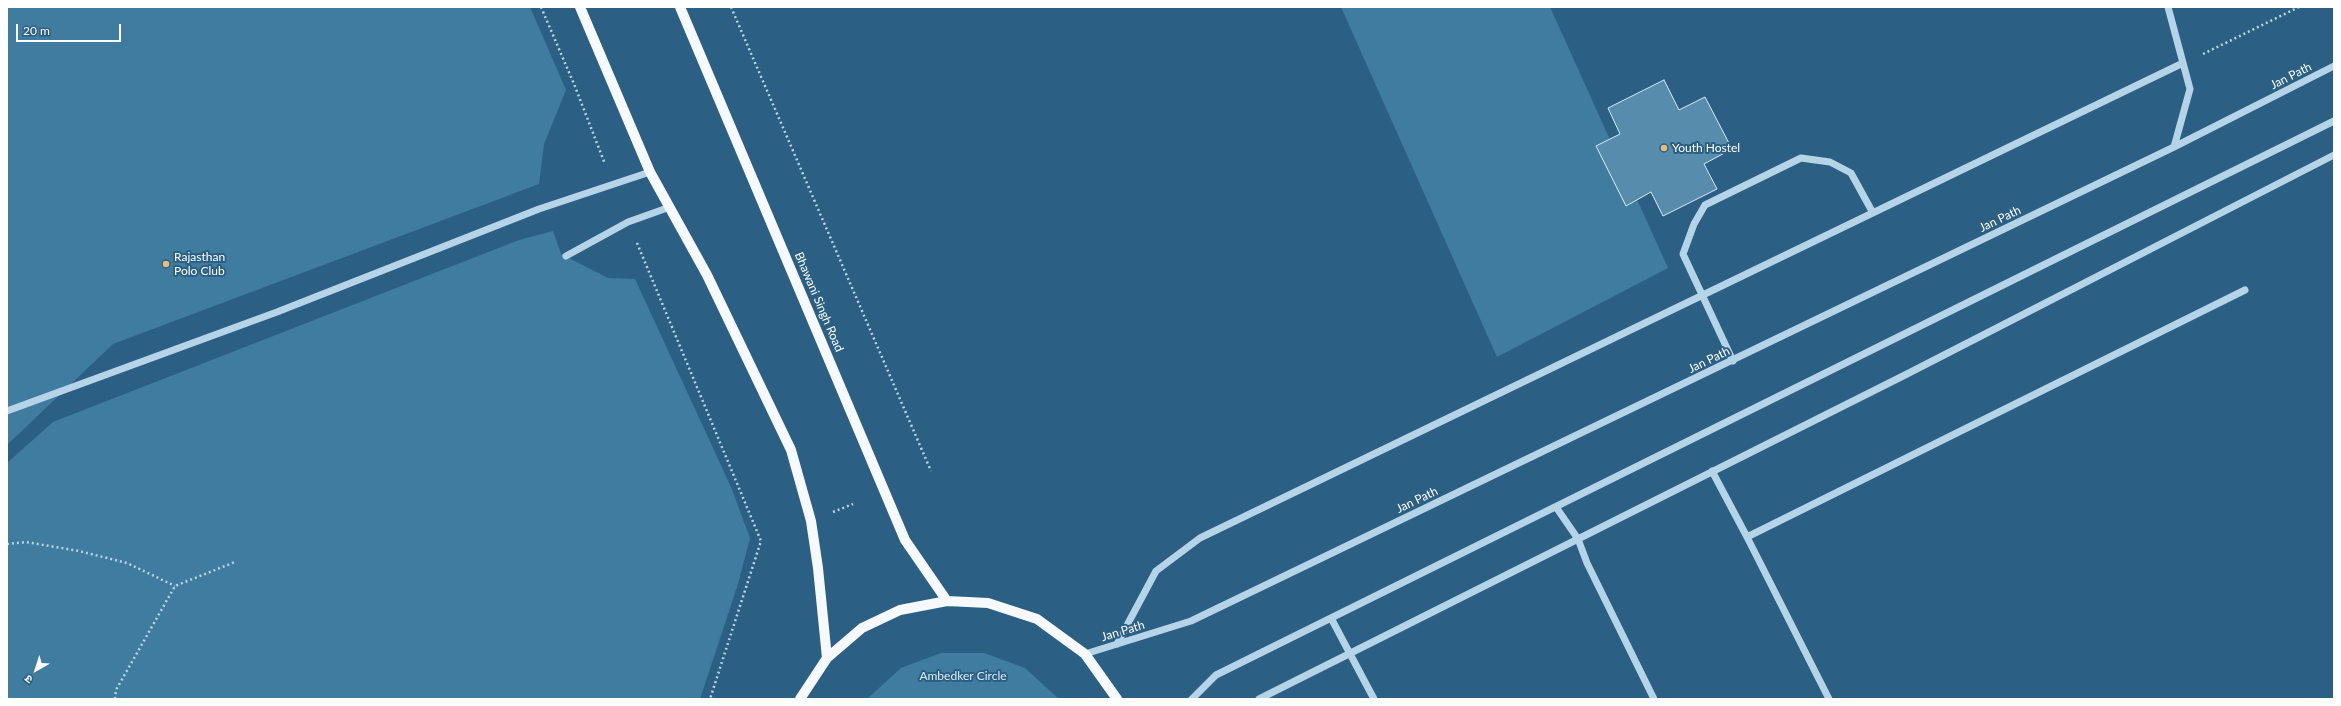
<!DOCTYPE html>
<html>
<head>
<meta charset="utf-8">
<style>
	body { margin:0 }
	#map { position:relative; width:2341px; height:706px; overflow:hidden; background:#2b6084; font-family:Lato,"Noto Sans Devanagari",sans-serif }
	canvas { display:block }
	.frame { position:absolute; inset:0; border:8px solid #fff; pointer-events:none }
	.north { position:absolute; left:16px; top:650px; width:40px; height:40px; -webkit-text-stroke:3px #2b6084; paint-order:stroke; rotate:219deg; font-size:11px; font-weight:700; line-height:16px; text-align:center; color:#fff }
	.north::after { content:''; display:block; margin:auto; width:14px; height:18px; background:#fff; clip-path:polygon(50% 0,100% 100%,50% 72%,0 100%) }
	.scale { position:absolute; left:16px; top:24px; width:105px; height:18px; box-sizing:border-box; border:2px solid #fff; border-top:0; padding-left:5px; font-size:12px; line-height:14px; white-space:nowrap; color:#fff; -webkit-text-stroke:3px #2b6084; paint-order:stroke }
</style>
</head>
<body>
<div id="map">
<canvas width="2341" height="706"></canvas>
<div class="frame"></div>
<div class="north">उ</div>
<div class="scale">20 m</div>
</div>
<script>
const ctx = document.querySelector('canvas').getContext('2d');
ctx.lineJoin = 'round';
function fillPath(path, color) { ctx.fillStyle = color; ctx.fill(path, 'evenodd'); }
const toPath = rows => new Path2D(rows.map(r => 'M' + r).join(''));
function trace(path, color, width, dash) { ctx.strokeStyle = color; ctx.lineWidth = width; ctx.lineCap = dash ? 'butt' : 'round'; ctx.setLineDash(dash || []); ctx.stroke(path); }
function drawText(font, color, halo, rows, align = 'center') {
  ctx.font = font + ' Lato,sans-serif'; ctx.lineWidth = 4; ctx.setLineDash([]); ctx.textBaseline = 'middle'; ctx.strokeStyle = halo; ctx.fillStyle = color; for (const [text, x, y, turn = 0] of rows) {
    ctx.save(); ctx.translate(x, y); ctx.rotate((+turn || 0) * Math.PI / 180); ctx.textAlign = isNaN(turn) ? turn : align; if (halo) ctx.strokeText(text, 0, 0); ctx.fillText(text, 0, 0); ctx.restore();
  }
}
fillPath(toPath([
	[7,7,530,7,566,90,544,144,539,184,113,344,7,445],
	[1341,7,1550,7,1668,268,1497,357],
	[553,231,561,254,608,278,635,279,731,487,750,538,738,584,700,699,7,699,7,463,53,422,519,240],
	[941,653,984,653,1025,668,1059,699,867,699,901,668]
]), '#407ba0');
const building = toPath([
	[1664,80,1679,110,1705,97,1732,149,1704,164,1717,189,1663,216,1651,192,1626,206,1596,146,1620,134,1608,108,1664,80]
]);
fillPath(building, '#578cad');
trace(building, '#d8eaf6', 1);
trace(toPath([
	[541,7,574,84,605,164],
	[731,7,931,471],
	[2203,54,2299,7],
	[637,243,761,541,710,699],
	[833,512,853,504],
	[7,544,26,542,79,551,127,563,175,586],
	[115,699,116,690,175,586,235,562]
]), '#b5d4e7', 2.5, [2, 3]);
trace(toPath([
	[2168,7,2190,89,2174,147],
	[566,256,628,222,670,207],
	[1733,361,1683,254,1694,224,1705,205,1801,158,1830,162,1851,173,1873,213],
	[7,411,277,312,539,209,650,172],
	[1712,471,1747,537,2245,290],
	[1556,507,1578,539,1587,563,1654,699],
	[1747,537,1829,699],
	[1331,618,1374,699],
	[1117,644,1156,571,1200,538,2183,63],
	[1085,654,1191,621,2174,147,2334,66],
	[1192,699,1216,675,2334,121],
	[1259,699,1905,375,2334,155]
]), '#b5d4e7', 7);
trace(toPath([
	[580,7,650,172,707,275,791,450,811,521,818,568,827,658],
	[680,7,905,540,947,601],
	[800,699,827,658,862,628,900,610,947,601,988,603,1037,619,1085,654,1117,699]
]), '#f6fafe', 10);
for (const [x, y, r, color] of [
	[1664,148,4,"#edba7d"],
	[166,264,4,"#edba7d"]
]) { const dot = new Path2D(); dot.arc(x, y, r, 0, 2 * Math.PI); ctx.fillStyle = color; ctx.fill(dot); trace(dot, '#2b6084', 1.5); }
drawText('12px', '#fff', '#2b6084', [
	["Jan Path",2291,76,-27],
	["Jan Path",2000,219,-26],
	["Bhawani Singh Road",819,302,67],
	["Jan Path",1709,360,-26],
	["Jan Path",1417,500,-26],
	["Jan Path",1123,631,-17]
]);
drawText('12px', '#fff', '#2b6084', [
	["Youth Hostel",1672,148],
	["Rajasthan",174,257],
	["Polo Club",174,271]
], 'left');
drawText('12px', '#d8eaf6', '#2b6084', [
	["Ambedker Circle",963,676]
]);
</script>
</body>
</html>
